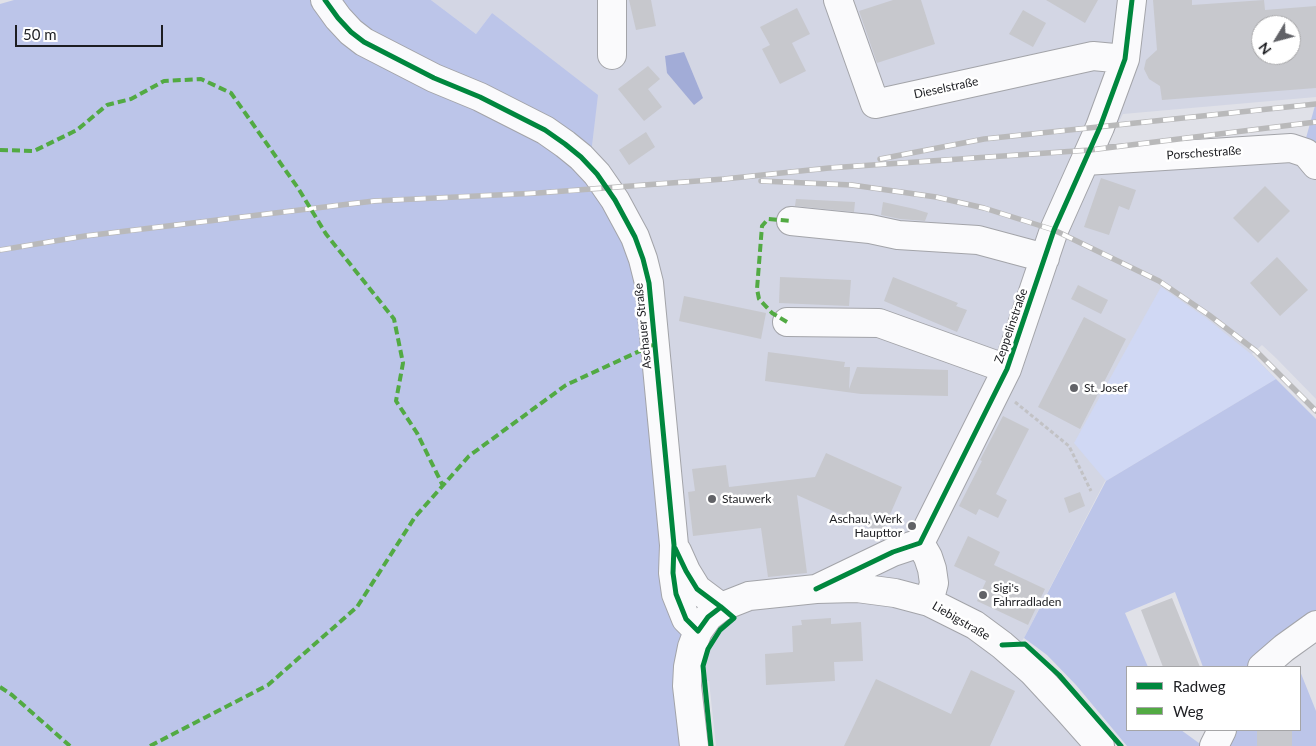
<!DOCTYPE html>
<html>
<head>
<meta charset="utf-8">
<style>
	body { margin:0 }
	#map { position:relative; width:1316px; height:746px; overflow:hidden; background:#e0e1e8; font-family:Lato,sans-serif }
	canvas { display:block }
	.legend { position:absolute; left:1126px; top:666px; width:175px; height:65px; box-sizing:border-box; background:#fff; border:1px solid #a5a5a7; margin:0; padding:6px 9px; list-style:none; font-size:15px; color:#1d1e22 }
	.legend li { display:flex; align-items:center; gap:10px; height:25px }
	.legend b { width:25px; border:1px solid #a5a5a7 }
	.north { position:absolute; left:1251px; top:15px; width:50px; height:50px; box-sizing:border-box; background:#fff; border:1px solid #a5a5a7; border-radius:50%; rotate:233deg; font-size:14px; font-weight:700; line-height:20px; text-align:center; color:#1d1e22 }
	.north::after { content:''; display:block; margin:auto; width:18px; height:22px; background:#616267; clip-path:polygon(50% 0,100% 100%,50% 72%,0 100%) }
	.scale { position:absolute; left:15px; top:25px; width:148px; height:22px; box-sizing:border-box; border:2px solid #1d1e22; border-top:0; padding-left:6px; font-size:15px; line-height:18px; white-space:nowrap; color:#1d1e22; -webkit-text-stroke:4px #fff; paint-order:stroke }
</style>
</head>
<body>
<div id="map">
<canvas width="1316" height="746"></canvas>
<ul class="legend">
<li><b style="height:6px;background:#00873e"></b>Radweg</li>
<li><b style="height:6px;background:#52aa43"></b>Weg</li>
</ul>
<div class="north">N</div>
<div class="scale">50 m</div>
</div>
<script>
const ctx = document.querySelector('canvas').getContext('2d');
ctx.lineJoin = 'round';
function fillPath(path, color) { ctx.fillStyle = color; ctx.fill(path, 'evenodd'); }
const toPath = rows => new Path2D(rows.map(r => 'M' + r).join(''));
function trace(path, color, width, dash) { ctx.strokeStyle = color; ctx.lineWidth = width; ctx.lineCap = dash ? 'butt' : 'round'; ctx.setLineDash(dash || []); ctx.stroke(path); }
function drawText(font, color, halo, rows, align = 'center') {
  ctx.font = font + ' Lato,sans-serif'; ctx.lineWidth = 5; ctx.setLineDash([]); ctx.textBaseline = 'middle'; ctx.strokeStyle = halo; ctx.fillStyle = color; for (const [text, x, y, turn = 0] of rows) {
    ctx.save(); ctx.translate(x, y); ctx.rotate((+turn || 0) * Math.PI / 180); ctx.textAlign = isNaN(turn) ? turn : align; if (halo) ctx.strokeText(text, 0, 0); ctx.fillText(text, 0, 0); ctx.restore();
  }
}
fillPath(toPath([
	[431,0,1316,0,1316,97,1123,114,1095,166,1301,158,1316,176,1316,399,1276,358,1262,345,1252,354,1276,379,1105,481,1024,638,1006,660,1087,746,716,746,709,681,687,686,492,13,476,34],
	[1261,25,1291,25,1291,55,1261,55]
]), '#d3d6e4');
fillPath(toPath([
	[1161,287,1206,318,1251,354,1276,379,1106,481,1074,443]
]), '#d0d8f4');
fillPath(toPath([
	[14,0,313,0,542,135,579,164,637,257,682,632,683,746,0,746,0,4],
	[335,0,431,0,476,34,492,13,598,95,591,154,377,42],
	[1316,102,1316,149,1306,138],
	[1276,379,1316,419,1316,611,1279,637,1248,667,1203,667,1175,592,1125,613,1148,667,1127,667,1127,730,1181,730,1203,746,1127,746,1076,685,1047,655,1024,638,1106,481],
	[1300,671,1316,711,1316,746,1229,746,1236,730,1300,730]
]), '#bcc5e9');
fillPath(toPath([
	[684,52,703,98,694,105,667,73,665,56]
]), '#a2acd7');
fillPath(toPath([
	[629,0,651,0,656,26,636,30],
	[893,0,921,0,935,44,877,63,859,11],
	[1046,0,1098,0,1085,23],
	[1153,0,1192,0,1192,5,1264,0,1265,10,1316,6,1316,88,1162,100,1160,86,1149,79,1144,69,1146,60,1157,50],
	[1261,25,1291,25,1291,55,1261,55],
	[797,8,810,34,792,43,806,71,780,84,762,49,770,45,760,27],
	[1023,10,1046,23,1033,47,1009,34],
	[648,66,660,79,648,89,662,107,644,121,618,89],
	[646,132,655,147,629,165,619,150],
	[1101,178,1136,190,1129,210,1119,206,1109,235,1084,227],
	[1265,186,1290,211,1258,243,1233,218],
	[796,199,855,202,854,212,795,206],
	[883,202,915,209,928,213,925,221,900,219,881,215],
	[1277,257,1308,290,1280,316,1250,283],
	[780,277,851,280,849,306,779,303],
	[893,277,958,303,956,306,967,310,957,332,884,301],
	[1078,285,1108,300,1101,314,1071,299],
	[684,296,766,313,761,339,679,321],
	[1084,317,1126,339,1080,429,1038,407],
	[768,352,845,362,844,367,850,367,849,389,857,367,948,370,948,396,861,394,765,381],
	[1003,416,1029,429,996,494,1007,500,998,518,979,509,976,515,959,506,982,461,980,460],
	[826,453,902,487,882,533,797,495,807,573,768,577,761,528,693,536,688,492,695,491,692,469,726,465,729,487,815,477],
	[1080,492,1085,506,1069,513,1064,498],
	[968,536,1000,552,994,565,1045,589,1028,625,977,601,986,581,954,566],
	[1172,598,1200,667,1163,667,1141,610],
	[831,618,831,624,861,622,863,661,834,662,835,681,766,685,765,654,793,652,792,626,802,625,801,620],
	[971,670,1015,691,990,746,844,746,876,679,951,714],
	[1257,730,1292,730,1292,746,1257,746]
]), '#c7c8cd');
const minor = toPath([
	[325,0,338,18,351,32,364,42,434,78,480,97,545,130,565,144,581,157,597,174,615,200,635,237,643,259,649,283,674,545,673,573,676,594,686,619,698,631],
	[612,0,612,55],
	[838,0,875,104,1093,56,1125,59],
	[1085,161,1291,148,1306,153,1316,165],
	[791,221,870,229,898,235,978,240,1045,258],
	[787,322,879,323,1007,369],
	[920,543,928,557,932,569,934,583,929,602],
	[677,551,686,571,697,589,721,607],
	[816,589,893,552,920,543,1007,369,1054,230,1100,127,1125,59,1132,0],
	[1262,667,1284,648,1316,625],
	[694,746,687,686,688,667,692,647,698,631,708,617,721,607,749,596,816,589,857,588,895,593,929,602,975,625,1002,645,1033,672,1069,711,1100,746],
	[1214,746,1222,730]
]);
trace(minor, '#a3a4a9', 30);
trace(toPath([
	[1015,402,1069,446,1091,491]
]), '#c2c2c5', 3, [4, 2.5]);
trace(minor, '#fafafc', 28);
const rail = toPath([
	[880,159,984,139,1316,104],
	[761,181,852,185,936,197,984,208,1054,230,1159,281,1209,315,1256,351,1316,411],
	[0,250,85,236,374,201,538,193,724,179,829,168,1090,150,1316,122]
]);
trace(rail, '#b9b9ba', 5.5);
trace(rail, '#fff', 4, [11]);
trace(toPath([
	[0,150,34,151,77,130,107,105,131,99,164,81,201,79,231,93,298,188,326,234,394,319,403,363,396,401,417,433,443,486],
	[787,322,772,313,759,299,757,289,762,226,768,219,791,221],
	[0,687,12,695,70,746],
	[150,746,268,685,357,607,415,517,469,456,566,385,655,344]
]), '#52aa43', 4, [8, 4]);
trace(toPath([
	[325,0,338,18,351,32,364,42,434,78,480,97,545,130,565,144,581,157,597,174,615,200,635,237,643,259,649,283,674,545,673,573,676,594,686,619,698,631,708,617,721,607],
	[675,548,686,571,697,589,721,607,734,618,720,630,708,649,703,666,711,746],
	[816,589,893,552,920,543,1007,369,1054,230,1100,127,1125,59,1132,0],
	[1002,645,1025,644,1059,675,1121,746]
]), '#00873e', 5);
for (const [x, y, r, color] of [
	[1074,388,5,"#616267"],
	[712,499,5,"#616267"],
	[912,526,5,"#616267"],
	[983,595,5,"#616267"]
]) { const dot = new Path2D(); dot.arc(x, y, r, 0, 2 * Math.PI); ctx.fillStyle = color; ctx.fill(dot); trace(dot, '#fff', 2); }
drawText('12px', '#1d1e22', '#fff', [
	["Dieselstraße",946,88,-12],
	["Porschestraße",1204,153,-4],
	["Aschauer Straße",643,326,-96],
	["Zeppelinstraße",1011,326,-71],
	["Liebigstraße",961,621,30]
]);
drawText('12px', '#1d1e22', '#fff', [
	["St. Josef",1084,388],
	["Stauwerk",722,499],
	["Aschau, Werk",902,519,"right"],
	["Haupttor",902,533,"right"],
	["Sigi's",993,588],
	["Fahrradladen",993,602]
], 'left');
</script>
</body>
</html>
